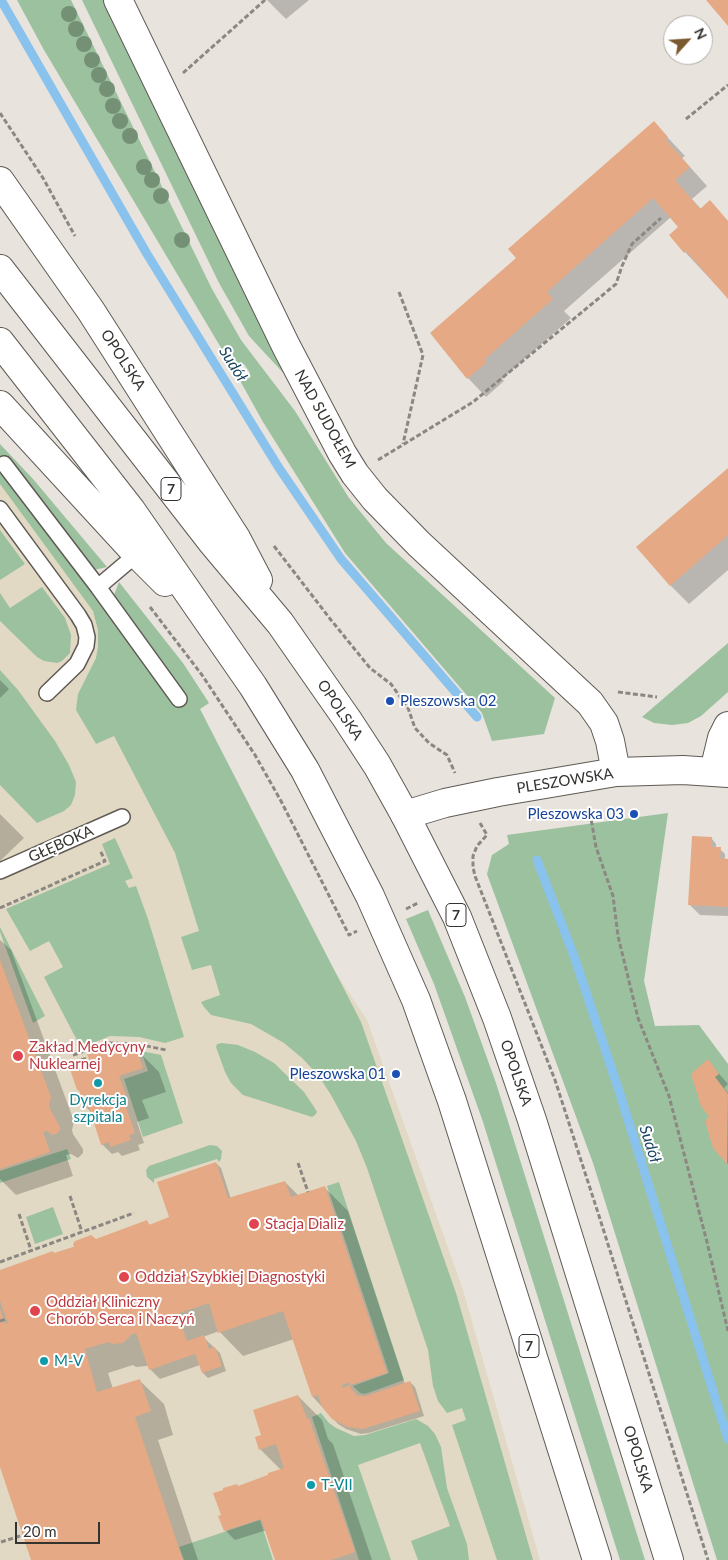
<!DOCTYPE html>
<html>
<head>
<meta charset="utf-8">
<style>
	body { margin:0 }
	#map { position:relative; width:728px; height:1560px; overflow:hidden; background:#e8e3dc; font-family:Lato,sans-serif }
	canvas { display:block }
	.north { position:absolute; left:663px; top:15px; width:50px; height:50px; box-sizing:border-box; background:#fff; border:1px solid #aeadac; border-radius:50%; rotate:64deg; font-size:14px; font-weight:700; line-height:20px; text-align:center; color:#353330 }
	.north::after { content:''; display:block; margin:auto; width:18px; height:22px; background:#7a592f; clip-path:polygon(50% 0,100% 100%,50% 72%,0 100%) }
	.scale { position:absolute; left:15px; top:1522px; width:85px; height:22px; box-sizing:border-box; border:2px solid #353330; border-top:0; padding-left:6px; font-size:15px; line-height:18px; white-space:nowrap; color:#353330; -webkit-text-stroke:4px #fff; paint-order:stroke }
</style>
</head>
<body>
<div id="map">
<canvas width="728" height="1560"></canvas>
<div class="north">N</div>
<div class="scale">20 m</div>
</div>
<script>
const ctx = document.querySelector('canvas').getContext('2d');
ctx.lineJoin = 'round';
function fillPath(path, color) { ctx.fillStyle = color; ctx.fill(path, 'evenodd'); }
const toPath = rows => new Path2D(rows.map(r => 'M' + r).join(''));
function trace(path, color, width, dash) { ctx.strokeStyle = color; ctx.lineWidth = width; ctx.lineCap = dash ? 'butt' : 'round'; ctx.setLineDash(dash || []); ctx.stroke(path); }
function drawText(font, color, halo, rows, align = 'center') {
  ctx.font = font + ' Lato,sans-serif'; ctx.lineWidth = 4; ctx.setLineDash([]); ctx.textBaseline = 'middle'; ctx.strokeStyle = halo; ctx.fillStyle = color; for (const [text, x, y, turn = 0] of rows) {
    ctx.save(); ctx.translate(x, y); ctx.rotate((+turn || 0) * Math.PI / 180); ctx.textAlign = isNaN(turn) ? turn : align; if (halo) ctx.strokeText(text, 0, 0); ctx.fillText(text, 0, 0); ctx.restore();
  }
}
fillPath(toPath([
	[0,478,53,545,117,632,232,817,367,1020,463,1290,540,1560,0,1560]
]), '#e2d9c4');
fillPath(toPath([
	[17,0,71,0,212,289,241,340,295,411,349,498,386,543,555,698,544,734,492,741,482,713,345,553,263,422,238,377,250,373,244,364,236,373,44,50],
	[82,0,103,0,287,377,249,336,219,283],
	[0,444,33,479,107,567,94,570,0,464],
	[0,467,173,703,116,602,114,595,119,582,183,663,209,703,200,709,361,1022,456,1293,533,1560,497,1560,452,1425,466,1420,462,1408,447,1413,438,1401,433,1386,428,1350,367,1168,356,1141,331,1095,318,1075,302,1058,284,1043,251,1024,211,1015,204,1007,201,1002,220,995,211,965,192,970,181,937,199,931,175,853,114,736,96,744,76,710,78,694,96,658,98,647,98,630,93,611,0,484],
	[0,530,25,564,0,580],
	[42,587,65,618,71,635,70,653,62,661,57,663,44,661,37,657,0,621,0,593,10,608],
	[728,643,728,692,701,716,688,723,672,725,654,723,642,717],
	[0,670,18,690,55,741,69,765,76,782,75,795,71,805,64,811,37,823,0,785],
	[668,813,644,981,655,1026,699,1025,728,1064,728,1560,717,1560,593,1163,487,874,492,855,509,844,507,835],
	[115,838,133,878,125,881,129,888,136,886,148,919,184,1037,165,1043,139,1037,110,1036,81,1048,44,977,63,967,49,941,30,951,6,909,110,864,102,844],
	[428,910,465,997,496,1083,645,1560,620,1560,483,1122,434,984,406,919],
	[0,927,45,1016,33,1023,0,932],
	[222,1043,238,1045,255,1052,274,1063,304,1092,314,1107,317,1112,315,1115,312,1117,243,1095,231,1083,225,1072,216,1047,217,1044],
	[141,1051,161,1055,183,1123,143,1137,124,1079,148,1071],
	[210,1145,217,1146,222,1151,221,1159,219,1162,217,1159,154,1179,154,1183,147,1177,146,1170,149,1166],
	[67,1149,71,1159,0,1183,0,1171],
	[339,1182,404,1380,365,1394,360,1393,353,1386,389,1373,327,1186],
	[53,1207,63,1234,35,1244,26,1217],
	[321,1413,329,1423,336,1428,354,1436,365,1435,416,1419,428,1426,435,1434,441,1447,447,1488,467,1544,469,1560,418,1560,411,1541,450,1526,420,1443,358,1465,391,1560,359,1560,312,1417],
	[260,1520,273,1560,184,1560,179,1547]
]), '#9cc19f');
fillPath(toPath([
	[267,0,309,0,286,19],
	[654,123,685,156,682,158,707,186,692,199,701,209,709,202,728,221,728,298,685,252,680,227,671,217,564,311,571,318,502,379,504,381,486,397,468,378,432,333,517,258],
	[728,470,728,570,689,604,671,586,638,547],
	[0,680,9,689,0,698],
	[0,814,24,838,0,861],
	[712,839,716,844,716,848,720,849,725,854,725,860,728,860,728,916,700,915,689,904],
	[0,940,11,950,74,1121,72,1130,73,1134,83,1149,83,1153,78,1158,71,1154,66,1155,73,1176,16,1195,0,1179],
	[106,1049,113,1056,136,1049,159,1072,166,1092,142,1100,149,1118,137,1122,144,1143,138,1145,140,1150,122,1156,118,1152,112,1154,102,1144,92,1113,87,1108,82,1093,78,1090,92,1063],
	[708,1061,728,1084,724,1088,728,1093,728,1164,714,1147],
	[216,1163,221,1168,231,1199,285,1182,299,1196,324,1187,348,1211,405,1384,410,1382,415,1387,424,1416,369,1433,361,1434,346,1429,338,1424,313,1397,294,1339,243,1356,219,1331,203,1337,220,1353,226,1371,208,1378,203,1373,200,1365,160,1379,150,1369,149,1364,147,1366,136,1367,133,1365,108,1373,113,1389,140,1381,164,1404,173,1435,158,1440,198,1560,32,1560,0,1463,0,1272,147,1222,151,1226,172,1218],
	[298,1396,322,1420,328,1439,333,1444,372,1560,277,1560,267,1530,235,1540,225,1530,238,1487,281,1470,261,1450,257,1438,262,1436]
]), '#0003');
trace(toPath([
	[1,0,147,254,279,468,341,559,477,717],
	[537,860,574,956,619,1091,728,1439]
]), '#88c2ed', 9);
fillPath(toPath([
	[706,0,728,0,728,26],
	[654,121,668,137,665,139,690,167,675,180,700,209,710,200,728,221,728,299,686,251,684,253,669,235,678,227,653,198,547,292,553,299,484,360,487,362,467,379,430,333,516,258,508,249],
	[728,468,728,535,670,586,636,547],
	[692,836,712,837,712,847,721,847,720,858,728,859,728,907,688,905],
	[0,960,51,1097,49,1105,50,1109,60,1127,59,1132,53,1135,47,1131,43,1132,50,1152,0,1169],
	[106,1047,109,1056,136,1047,143,1068,119,1076,126,1095,122,1096,135,1133,129,1135,131,1140,110,1147,109,1142,101,1145,89,1107,85,1109,79,1090,77,1090,70,1069,90,1062,87,1054],
	[708,1059,719,1074,715,1077,728,1094,727,1164,713,1148,705,1121,709,1117,701,1106,691,1074],
	[216,1162,228,1198,285,1181,291,1197,325,1186,387,1373,350,1385,349,1382,342,1385,342,1388,350,1385,351,1389,358,1396,366,1396,410,1381,420,1411,363,1429,348,1427,332,1419,322,1407,318,1395,312,1397,283,1311,218,1333,209,1303,179,1313,181,1318,179,1318,187,1341,204,1335,209,1349,215,1347,222,1366,202,1373,195,1354,149,1370,136,1333,132,1334,123,1343,112,1344,108,1342,85,1349,97,1392,140,1379,151,1411,135,1417,183,1560,31,1560,0,1467,0,1308,5,1324,8,1323,0,1301,0,1270,53,1251,54,1253,74,1247,73,1244,75,1241,91,1235,96,1239,147,1220,149,1225,169,1217,157,1182],
	[298,1395,307,1419,309,1418,355,1552,331,1560,275,1560,261,1519,224,1531,218,1516,221,1515,213,1493,223,1490,223,1488,237,1484,238,1486,268,1475,268,1473,284,1468,276,1444,259,1450,255,1437,261,1435,253,1410]
]), '#e5aa85');
const service = toPath([
	[4,464,98,587,179,699],
	[0,509,78,615,84,625,87,637,86,646,77,664,47,693],
	[98,587,137,554],
	[0,871,122,817]
]);
const minor = toPath([
	[118,0,286,346,342,453,355,474,375,499,419,544,590,703,604,723,610,741,616,772],
	[714,771,722,738,728,726]
]);
const tertiary = toPath([
	[405,815,445,803,498,792,616,772,683,770,728,773]
]);
const primary = toPath([
	[0,181,91,311,236,538,258,580],
	[0,269,212,542,280,623,347,719,377,765,405,815,457,917,497,1018,532,1120,669,1560],
	[0,342,131,510,253,686,305,770,370,896,416,1000,452,1101,597,1560],
	[0,405,137,554,165,582]
]);
trace(service, '#5f5a54', 18);
trace(minor, '#5f5a54', 30);
trace(tertiary, '#5f5a54', 30);
trace(primary, '#5f5a54', 30);
trace(toPath([
	[183,73,265,0],
	[0,113,43,178,75,236],
	[686,119,728,85],
	[399,292,423,355,403,444],
	[378,460,473,402,616,284,622,266,632,244,661,218],
	[274,546,331,620,370,668,391,684,408,708,415,728,429,743,447,755,455,773],
	[150,607,202,675,255,755,281,801,349,935,357,931],
	[618,692,657,697],
	[590,813,596,847,613,896,618,936,638,1018,669,1096,707,1242,728,1331],
	[480,823,487,835,477,846,473,856,473,867,475,876,555,1080,600,1219,708,1560],
	[0,908,105,861,100,850],
	[406,909,418,903],
	[73,1055,110,1043,137,1044,166,1050],
	[74,1062,88,1058],
	[298,1163,308,1192],
	[70,1196,82,1232],
	[19,1214,31,1250],
	[0,1262,134,1213],
	[0,1321,6,1319],
	[1,1542,23,1535]
]), '#8b8782', 3, [5, 2.5]);
trace(service, '#fff', 15);
trace(minor, '#fff', 28);
trace(tertiary, '#fff', 28);
trace(primary, '#fff', 28);
ctx.fillStyle = '#749075';
for (const [x, y] of [
	[69,14],
	[76,29],
	[84,44],
	[92,60],
	[99,75],
	[107,89],
	[113,106],
	[120,121],
	[130,136],
	[144,167],
	[152,180],
	[161,196],
	[182,240]
]) { ctx.beginPath(); ctx.arc(x, y, 8, 0, 2 * Math.PI); ctx.fill(); }
for (const [x, y, r, color] of [
	[390,701,5,"#1a4fb4"],
	[634,814,5,"#1a4fb4"],
	[18,1056,6,"#e0444e"],
	[396,1074,5,"#1a4fb4"],
	[98,1083,5,"#0f9aa8"],
	[254,1224,6,"#e0444e"],
	[124,1277,6,"#e0444e"],
	[35,1311,6,"#e0444e"],
	[44,1361,5,"#0f9aa8"],
	[311,1485,5,"#0f9aa8"]
]) { const dot = new Path2D(); dot.arc(x, y, r, 0, 2 * Math.PI); ctx.fillStyle = color; ctx.fill(dot); trace(dot, '#fff', 2); }
for (const [x, y, w] of [
	[171,489,20],
	[456,915,20],
	[529,1346,20]
]) { const box = new Path2D(); box.roundRect(x - w / 2, y - 11.5, w, 23, 4); ctx.fillStyle = '#fff'; ctx.fill(box); trace(box, '#353330', 1); }
drawText('bold 14px', '#353330', null, [
	["7",171,489],
	["7",456,915],
	["7",529,1346]
]);
drawText('15px', '#353330', '#fff', [
	["OPOLSKA",123,360,57],
	["NAD SUDOŁEM",325,419,61],
	["OPOLSKA",340,710,56],
	["PLESZOWSKA",565,781,-9],
	["GŁĘBOKA",61,844,-24],
	["OPOLSKA",516,1073,71],
	["OPOLSKA",638,1459,73]
]);
drawText('15px', '#164399', '#fff', [
	["Pleszowska 02",400,701,"left"],
	["Pleszowska 03",624,814],
	["Pleszowska 01",386,1074]
], 'right');
drawText('15px', '#be3a42', '#fff', [
	["Zakład Medycyny",29,1047],
	["Nuklearnej",29,1064],
	["Stacja Dializ",265,1224],
	["Oddział Szybkiej Diagnostyki",135,1277],
	["Oddział Kliniczny",46,1302],
	["Chorób Serca i Naczyń",46,1319]
], 'left');
drawText('15px', '#0d838f', '#fff', [
	["Dyrekcja",98,1100,"center"],
	["szpitala",98,1117,"center"],
	["M-V",54,1361],
	["T-VII",321,1485]
], 'left');
drawText('italic 16px', '#1a4663', '#fff', [
	["Sudół",233,364,58],
	["Sudół",650,1144,72]
]);
</script>
</body>
</html>
